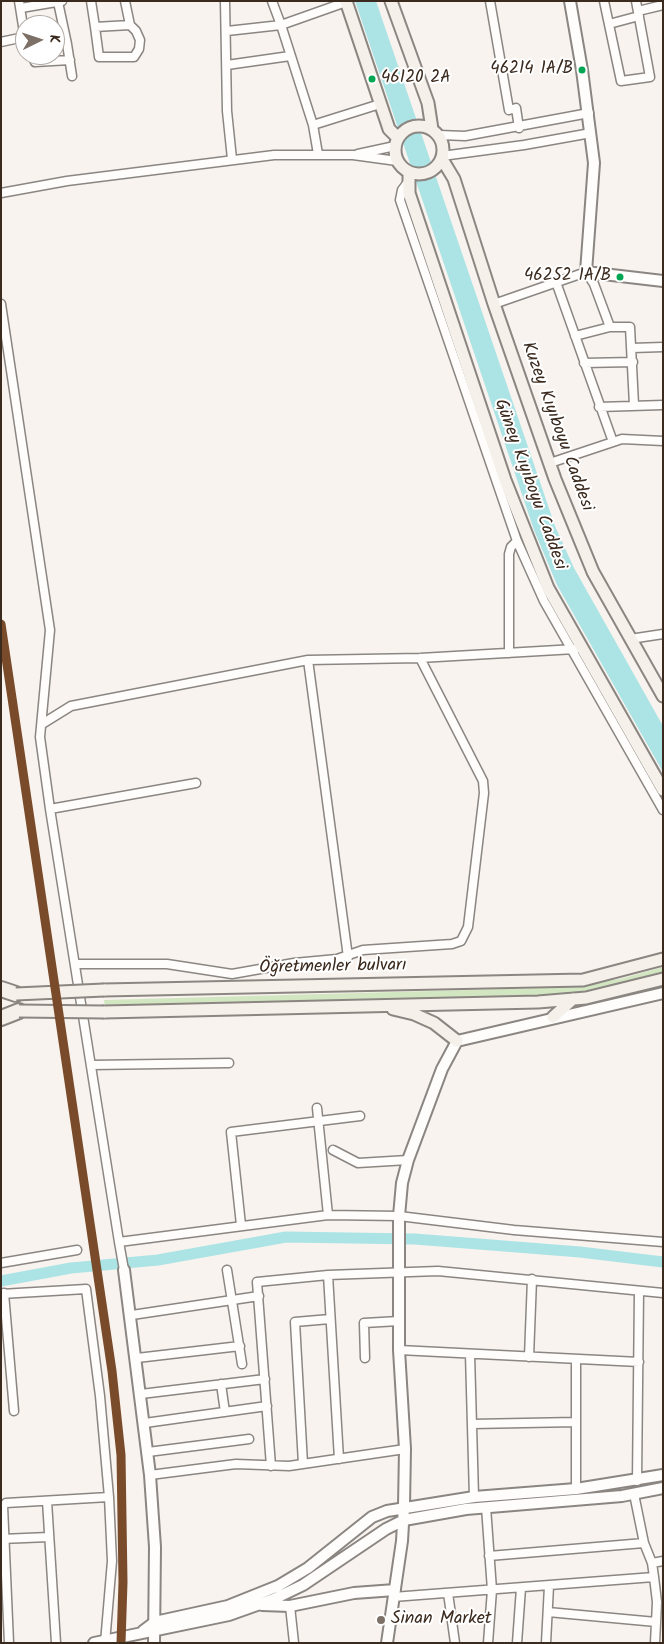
<!DOCTYPE html>
<html>
<head>
<meta charset="utf-8">
<style>
	body { margin:0 }
	#map { position:relative; width:664px; height:1644px; overflow:hidden; background:#f8f3ee; font-family:Kalam,sans-serif }
	canvas { display:block }
	.frame { position:absolute; inset:0; border:2px solid #3b2a1e; pointer-events:none }
	.north { position:absolute; left:15px; top:15px; width:50px; height:50px; box-sizing:border-box; background:#fff; border:1px solid #b1aaa5; border-radius:50%; rotate:86deg; font-size:14px; font-weight:700; line-height:20px; text-align:center; color:#3b2a1e }
	.north::after { content:''; display:block; margin:auto; width:18px; height:22px; background:#7d7067; clip-path:polygon(50% 0,100% 100%,50% 72%,0 100%) }
</style>
</head>
<body>
<div id="map">
<canvas width="664" height="1644"></canvas>
<div class="frame"></div>
<div class="north">K</div>
</div>
<script>
const ctx = document.querySelector('canvas').getContext('2d');
ctx.lineJoin = 'round';
function fillPath(path, color) { ctx.fillStyle = color; ctx.fill(path, 'evenodd'); }
const toPath = rows => new Path2D(rows.map(r => 'M' + r).join(''));
function trace(path, color, width, dash) { ctx.strokeStyle = color; ctx.lineWidth = width; ctx.lineCap = dash ? 'butt' : 'round'; ctx.setLineDash(dash || []); ctx.stroke(path); }
function drawText(font, color, halo, rows, align = 'center') {
  ctx.font = font + ' Kalam,sans-serif'; ctx.lineWidth = 4; ctx.setLineDash([]); ctx.textBaseline = 'middle'; ctx.strokeStyle = halo; ctx.fillStyle = color; for (const [text, x, y, turn = 0] of rows) {
    ctx.save(); ctx.translate(x, y); ctx.rotate((+turn || 0) * Math.PI / 180); ctx.textAlign = isNaN(turn) ? turn : align; if (halo) ctx.strokeText(text, 0, 0); ctx.fillText(text, 0, 0); ctx.restore();
  }
}
fillPath(toPath([
	[663,967,663,974,620,985,581,992,541,995,105,1006,104,1000,540,988,581,985,620,979]
]), '#d2e7c1');
fillPath(toPath([
	[355,1,376,1,555,526,574,568,663,726,663,772,557,585,534,530]
]), '#ace4e6');
trace(toPath([
	[1,1281,71,1268,158,1260,286,1237,415,1239,580,1252,663,1262]
]), '#ace4e6', 11);
const street = toPath([
	[19,1,25,39],
	[91,1,95,27,130,25],
	[225,1,227,111,232,159],
	[490,1,509,110,516,108,519,128],
	[604,1,621,81,650,77,636,1],
	[58,2,67,44,72,76],
	[21,8,62,1],
	[638,11,663,5],
	[609,24,639,16],
	[95,27,99,57,134,57,139,49,140,40,136,31,130,25,125,1],
	[227,31,281,25,272,1],
	[1,42,24,37],
	[32,55,35,62,70,60],
	[227,65,290,56],
	[313,125,380,104],
	[439,135,465,136,589,113],
	[318,154,313,125,281,25,346,2],
	[358,154,395,146],
	[442,156,524,145,591,133],
	[408,182,402,190,400,200,517,541,544,601,663,810],
	[1,193,67,181,274,155,353,155,397,161],
	[556,282,613,442],
	[1,304,50,630,40,737,50,809],
	[494,304,586,272,594,284,610,327],
	[575,336,610,327,630,327,634,405],
	[632,348,663,347],
	[584,363,633,362],
	[599,407,663,405],
	[550,463,622,439,663,441],
	[630,639,663,634],
	[509,653,509,554,511,547,517,541],
	[308,660,348,957],
	[42,724,71,706,308,660,420,658,575,649],
	[75,964,167,964,232,974,294,963,337,959,363,950,452,944,461,941,468,927,484,793,483,781,420,658],
	[91,1065,229,1063],
	[317,1108,328,1215],
	[333,1150,358,1163,408,1160],
	[241,1225,231,1132,360,1116],
	[119,1242,50,809,196,783],
	[1,1263,77,1250],
	[124,1270,119,1242,328,1215,399,1216,514,1230,663,1242],
	[227,1270,242,1364],
	[328,1275,339,1459],
	[4,1293,14,1411],
	[1,1294,86,1289,100,1396,109,1497,112,1561,105,1643],
	[132,1315,259,1296],
	[399,1350,639,1362],
	[470,1354,474,1497],
	[529,1357,532,1279],
	[137,1358,240,1346],
	[365,1358,364,1323,399,1321],
	[221,1384,225,1412],
	[141,1394,265,1379],
	[145,1423,267,1406],
	[472,1424,576,1422],
	[148,1452,249,1439],
	[303,1464,295,1322,330,1319],
	[271,1466,257,1282,328,1275,438,1271,663,1293],
	[150,1475,236,1464,289,1466,405,1449],
	[637,1481,639,1291],
	[576,1489,576,1359],
	[634,1494,644,1543,652,1563,654,1577,657,1602,655,1643],
	[47,1501,56,1643],
	[486,1507,492,1590,488,1643],
	[1,1539,49,1537],
	[489,1556,644,1543],
	[652,1563,663,1561],
	[448,1593,455,1643],
	[393,1597,654,1577],
	[290,1606,294,1643],
	[548,1612,656,1622],
	[9,1643,3,1506,6,1503,109,1497],
	[517,1643,521,1588],
	[546,1643,549,1586]
]);
const secondary = toPath([
	[570,1,582,70,594,163,586,272,663,281],
	[124,1270,150,1475,155,1547,154,1643],
	[262,1605,290,1606,354,1593,395,1590],
	[143,1631,155,1622,228,1606,278,1586,308,1568,372,1517,387,1511,474,1497,576,1489,663,1475],
	[94,1643,229,1615,274,1599,303,1585,386,1529,404,1520,466,1509,622,1496,663,1488],
	[387,1643,402,1541,404,1506,405,1449,399,1350,399,1216,402,1183,408,1160,442,1069,457,1041,663,993]
]);
const primary = toPath([
	[346,1,389,129,398,138],
	[391,1,428,103,432,129],
	'395 150a24 24 0 1 1 48 0a24 24 0 1 1-48 0Z',
	[442,159,454,179,494,304,555,479,593,572,663,696],
	[409,172,409,193,505,480,548,588,663,790],
	[104,990,583,980,663,959],
	[393,1009,414,1014,434,1023,457,1041],
	[104,1012,538,1002,586,998,663,979],
	[553,1017,573,999]
]);
const highway = toPath([
	[1,989,16,994],
	[1,1018,19,1011]
]);
trace(street, '#8b8681', 11);
trace(secondary, '#8b8681', 14);
trace(primary, '#8b8681', 15);
trace(highway, '#8b8681', 18);
trace(street, '#fefdfc', 8);
trace(secondary, '#fefdfc', 10);
trace(primary, '#f5f0e9', 11);
trace(highway, '#f5f0e9', 14);
const primaryBridge = toPath([
	[16,994,104,990],
	[19,1011,104,1012]
]);
trace(primaryBridge, '#8b8681', 15, []);
trace(primaryBridge, '#f5f0e9', 11);
trace(toPath([
	[1,624,112,1371,121,1455,123,1582,121,1643]
]), '#7a4b2a', 9);
for (const [x, y, r, color] of [
	[582,70,4.5,"#00a651"],
	[372,79,4.5,"#00a651"],
	[620,277,4.5,"#00a651"],
	[381,1620,5,"#7d7067"]
]) { const dot = new Path2D(); dot.arc(x, y, r, 0, 2 * Math.PI); ctx.fillStyle = color; ctx.fill(dot); trace(dot, '#fff', 2); }
drawText('17px', '#3b2a1e', '#fff', [
	["46214 1A/B",573,70],
	["46120 2A",381,79,"left"],
	["46252 1A/B",611,277]
], 'right');
drawText('18px', '#3b2a1e', '#fff', [
	["Kuzey Kıyıboyu Caddesi",556,427,70],
	["Güney Kıyıboyu Caddesi",529,485,70],
	["Öğretmenler bulvarı",333,968,-1]
]);
drawText('18px', '#3b2a1e', '#fff', [
	["Sinan Market",391,1620]
], 'left');
</script>
</body>
</html>
